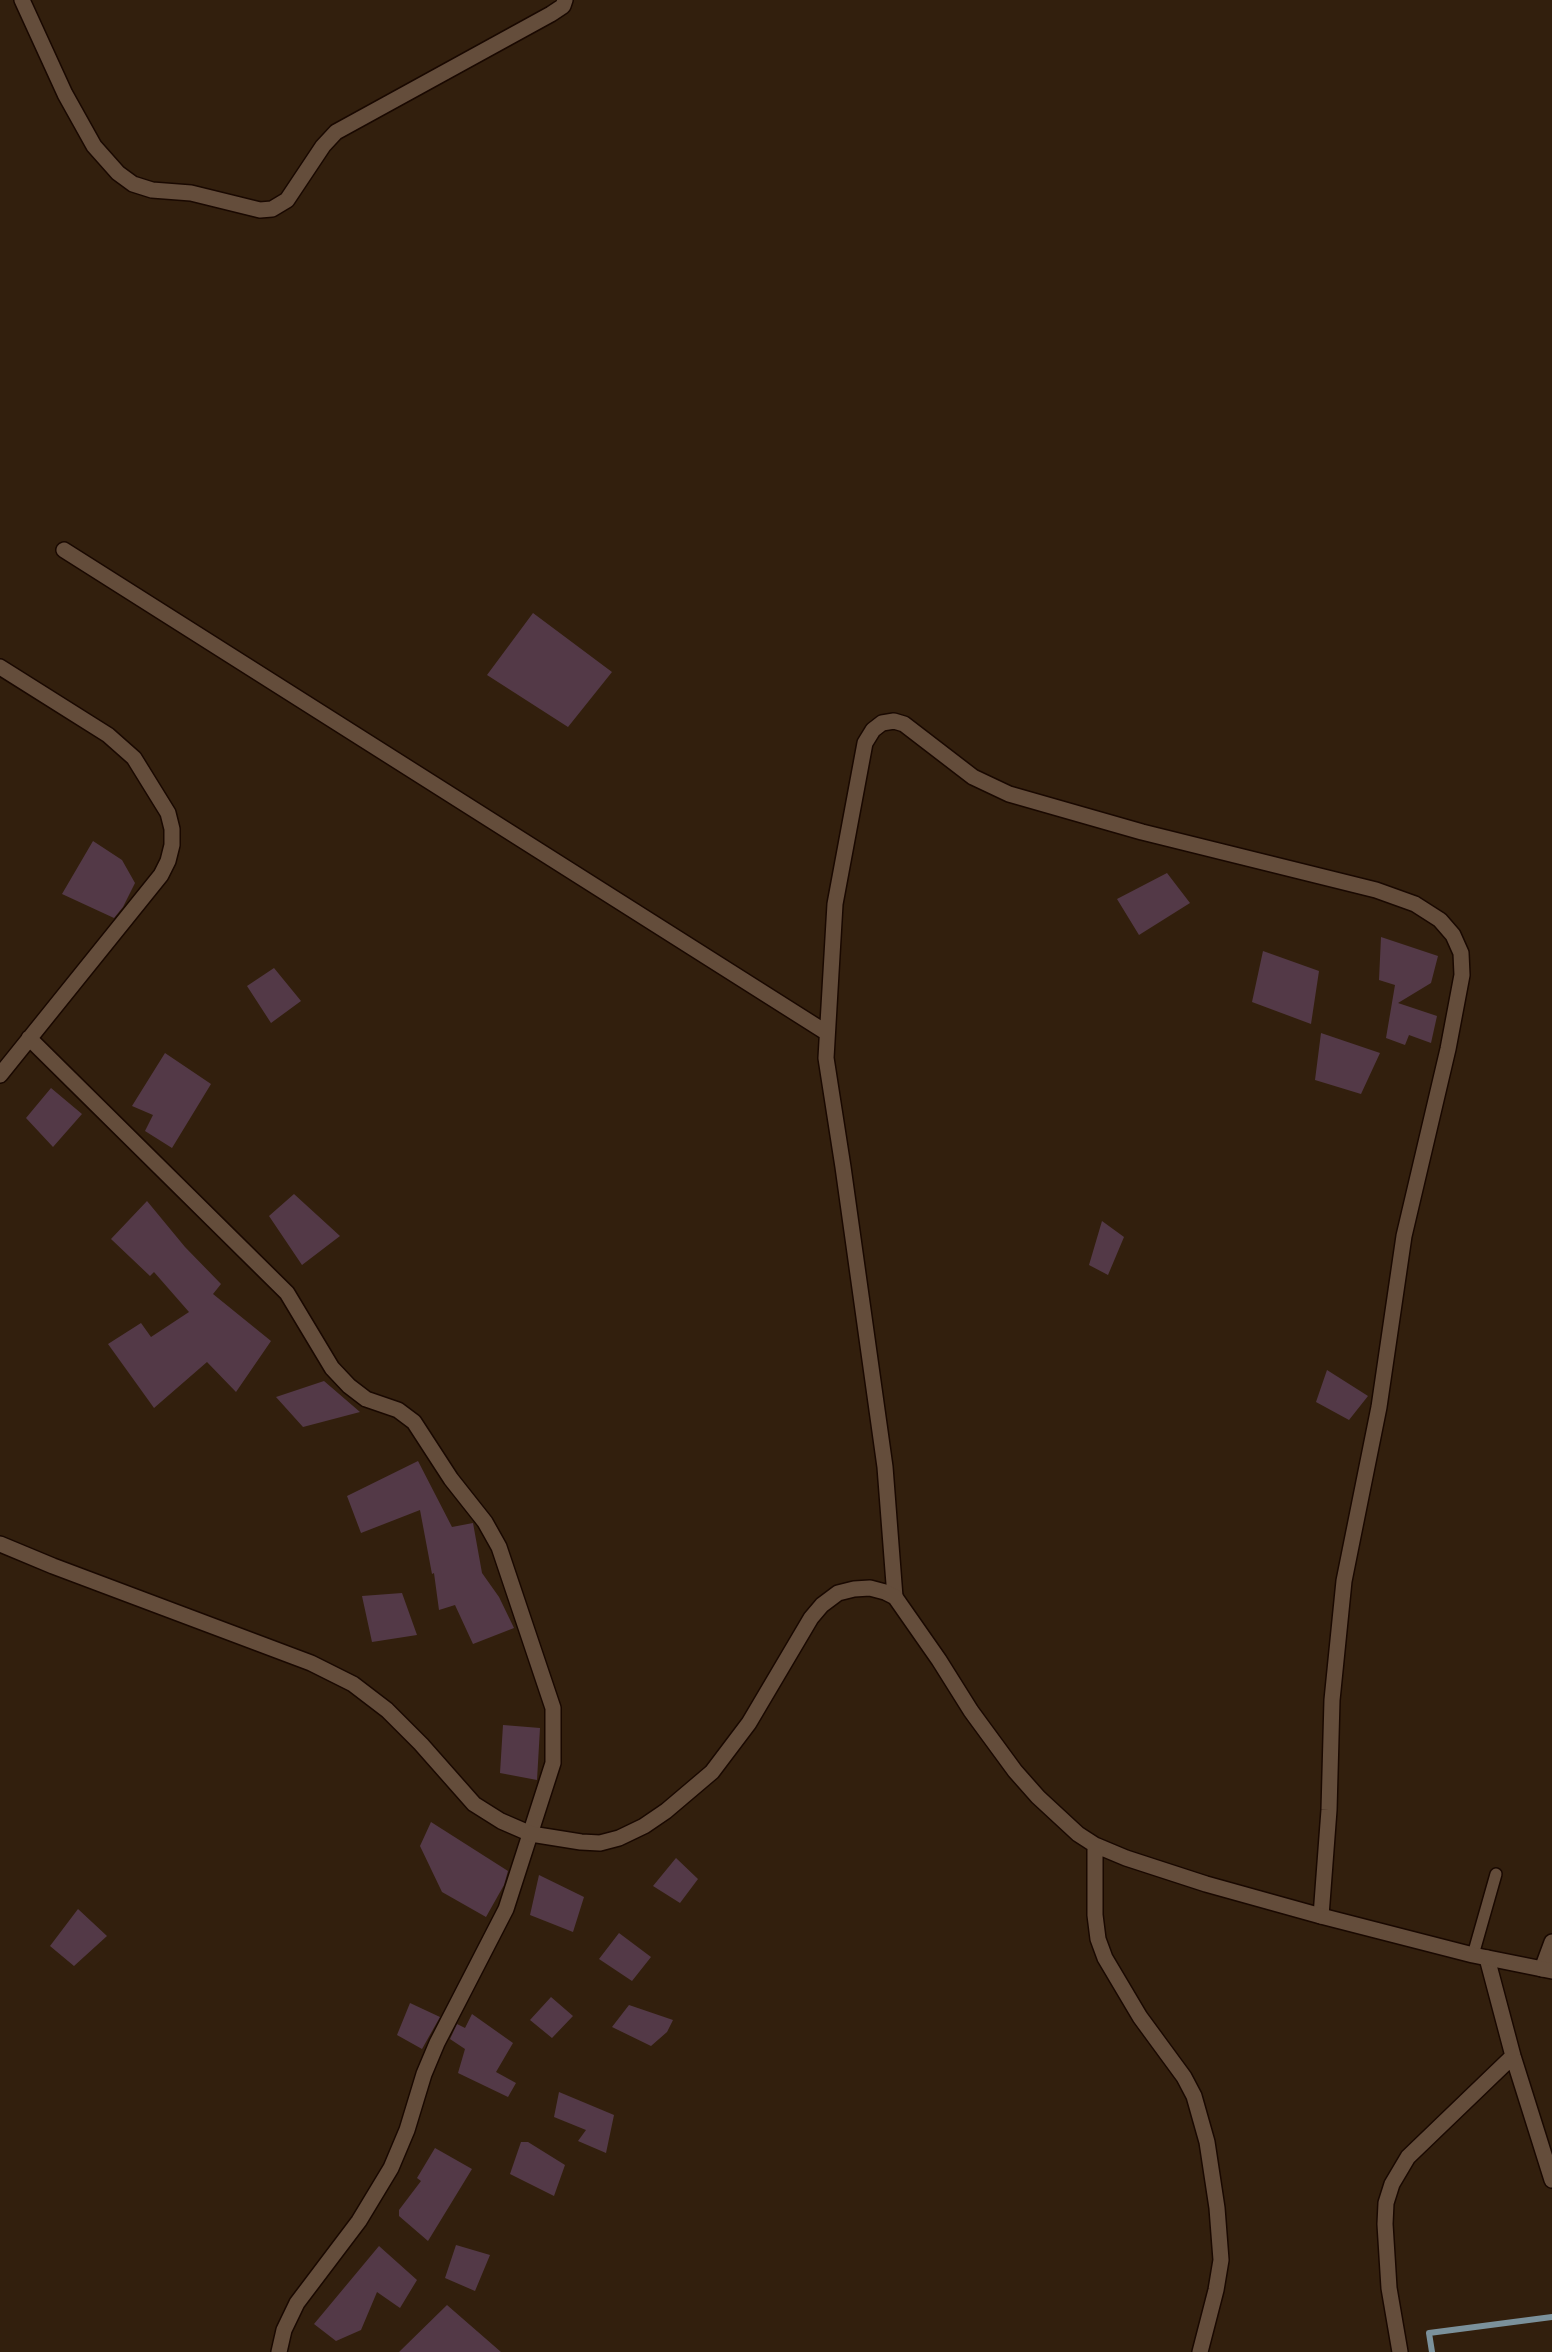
<!DOCTYPE html>
<html>
<head>
<meta charset="utf-8">
<style>
	body { margin:0 }
	canvas { display:block; background:#321f0d }
</style>
</head>
<body>
<canvas width="1552" height="2352"></canvas>
<script>
const ctx = document.querySelector('canvas').getContext('2d');
ctx.lineJoin = 'round';
const toPath = rows => new Path2D(rows.map(r => 'M' + r).join(''));
function trace(path, color, width, dash) { ctx.strokeStyle = color; ctx.lineWidth = width; ctx.lineCap = dash ? 'butt' : 'round'; ctx.setLineDash(dash || []); ctx.stroke(path); }
function fillPath(path, color) { ctx.fillStyle = color; ctx.fill(path, 'evenodd'); }
trace(toPath([
	[1432,2352,1429,2333,1552,2317]
]), '#7b919b', 6);
fillPath(toPath([
	[533,613,612,672,568,727,487,675],
	[93,841,122,860,135,883,123,907,114,918,62,894],
	[1167,873,1190,903,1139,935,1117,899],
	[1381,937,1438,956,1431,983,1398,1003,1437,1016,1431,1043,1409,1035,1405,1045,1386,1038,1395,985,1379,980],
	[1263,951,1319,971,1311,1024,1252,1002],
	[274,968,301,1001,271,1023,247,986],
	[1321,1033,1380,1053,1361,1094,1315,1080],
	[165,1053,211,1084,172,1148,145,1131,153,1115,132,1106],
	[51,1088,82,1114,53,1147,26,1118],
	[294,1194,340,1236,302,1265,269,1216],
	[147,1201,185,1247,221,1284,213,1294,271,1341,236,1392,207,1362,154,1408,108,1344,141,1323,151,1337,189,1312,154,1272,150,1276,111,1239],
	[1102,1221,1124,1237,1108,1275,1089,1265],
	[1327,1370,1368,1396,1349,1420,1316,1402],
	[324,1381,360,1412,303,1427,276,1397],
	[418,1461,452,1527,473,1523,482,1573,499,1597,514,1628,473,1644,455,1605,439,1610,434,1573,432,1574,420,1510,361,1533,347,1496],
	[402,1593,417,1635,372,1642,362,1596],
	[503,1725,540,1728,537,1780,500,1773],
	[431,1822,508,1871,504,1885,486,1917,442,1892,420,1846],
	[676,1858,698,1879,680,1903,653,1886],
	[539,1875,584,1897,573,1932,530,1915],
	[78,1909,107,1936,74,1966,50,1946],
	[619,1933,651,1957,632,1981,599,1959],
	[551,1997,573,2016,552,2038,530,2020],
	[410,2003,440,2017,422,2049,397,2035],
	[629,2005,673,2020,667,2032,651,2046,612,2027],
	[472,2014,513,2043,496,2072,516,2083,508,2097,458,2073,465,2049,450,2039,457,2024,465,2028],
	[559,2092,614,2115,606,2153,578,2141,586,2130,554,2117],
	[521,2142,528,2142,565,2165,554,2196,510,2174],
	[435,2148,472,2169,428,2241,399,2216,399,2210,421,2181,417,2178],
	[456,2245,490,2255,475,2291,445,2278],
	[379,2246,417,2280,400,2308,377,2292,361,2330,336,2341,314,2324],
	[447,2305,501,2352,399,2352]
]), '#533947');
const service = toPath([
	[1473,1955,1496,1874]
]);
const minor = toPath([
	[22,0,65,94,94,146,118,173,133,184,152,190,191,193,260,210,272,209,287,200,323,146,336,132,551,14,563,6,565,0],
	[64,550,827,1033],
	[0,667,108,735,134,758,168,813,172,829,172,845,168,861,161,875,0,1075],
	[29,1038,287,1293,332,1368,349,1386,366,1399,398,1410,414,1422,451,1479,485,1522,499,1547,553,1708,553,1763,506,1909,437,2043,424,2074,407,2130,391,2168,359,2221,297,2303,284,2330,279,2352],
	[895,1597,885,1467,843,1167,826,1058,835,904,865,743,873,730,882,723,894,721,904,724,973,777,1009,794,1142,832,1376,890,1415,904,1440,920,1453,935,1461,953,1462,975,1448,1049,1404,1236,1379,1407,1344,1581,1332,1700,1329,1810,1321,1916],
	[1487,1958,1513,2056,1552,2180],
	[1542,1969,1552,1942],
	[1400,2352,1389,2288,1385,2224,1386,2203,1392,2184,1408,2157,1513,2056]
]);
const tertiary = toPath([
	[0,1544,53,1566,311,1663,353,1684,387,1710,421,1744,474,1804,501,1821,531,1834,581,1842,600,1843,619,1838,644,1826,666,1811,712,1772,749,1723,811,1618,822,1605,838,1593,854,1589,870,1588,885,1592,895,1597,939,1660,971,1711,1015,1771,1038,1797,1078,1834,1095,1845,1126,1858,1206,1884,1321,1916,1473,1955,1552,1971],
	[1095,1845,1095,1915,1098,1939,1105,1958,1140,2017,1184,2077,1194,2096,1207,2142,1217,2208,1221,2260,1216,2290,1200,2352]
]);
trace(service, '#190800', 14);
trace(minor, '#190800', 18);
trace(tertiary, '#190800', 18);
trace(service, '#644d3b', 11);
trace(minor, '#644d3b', 15);
trace(tertiary, '#644d3b', 15);
</script>
</body>
</html>
